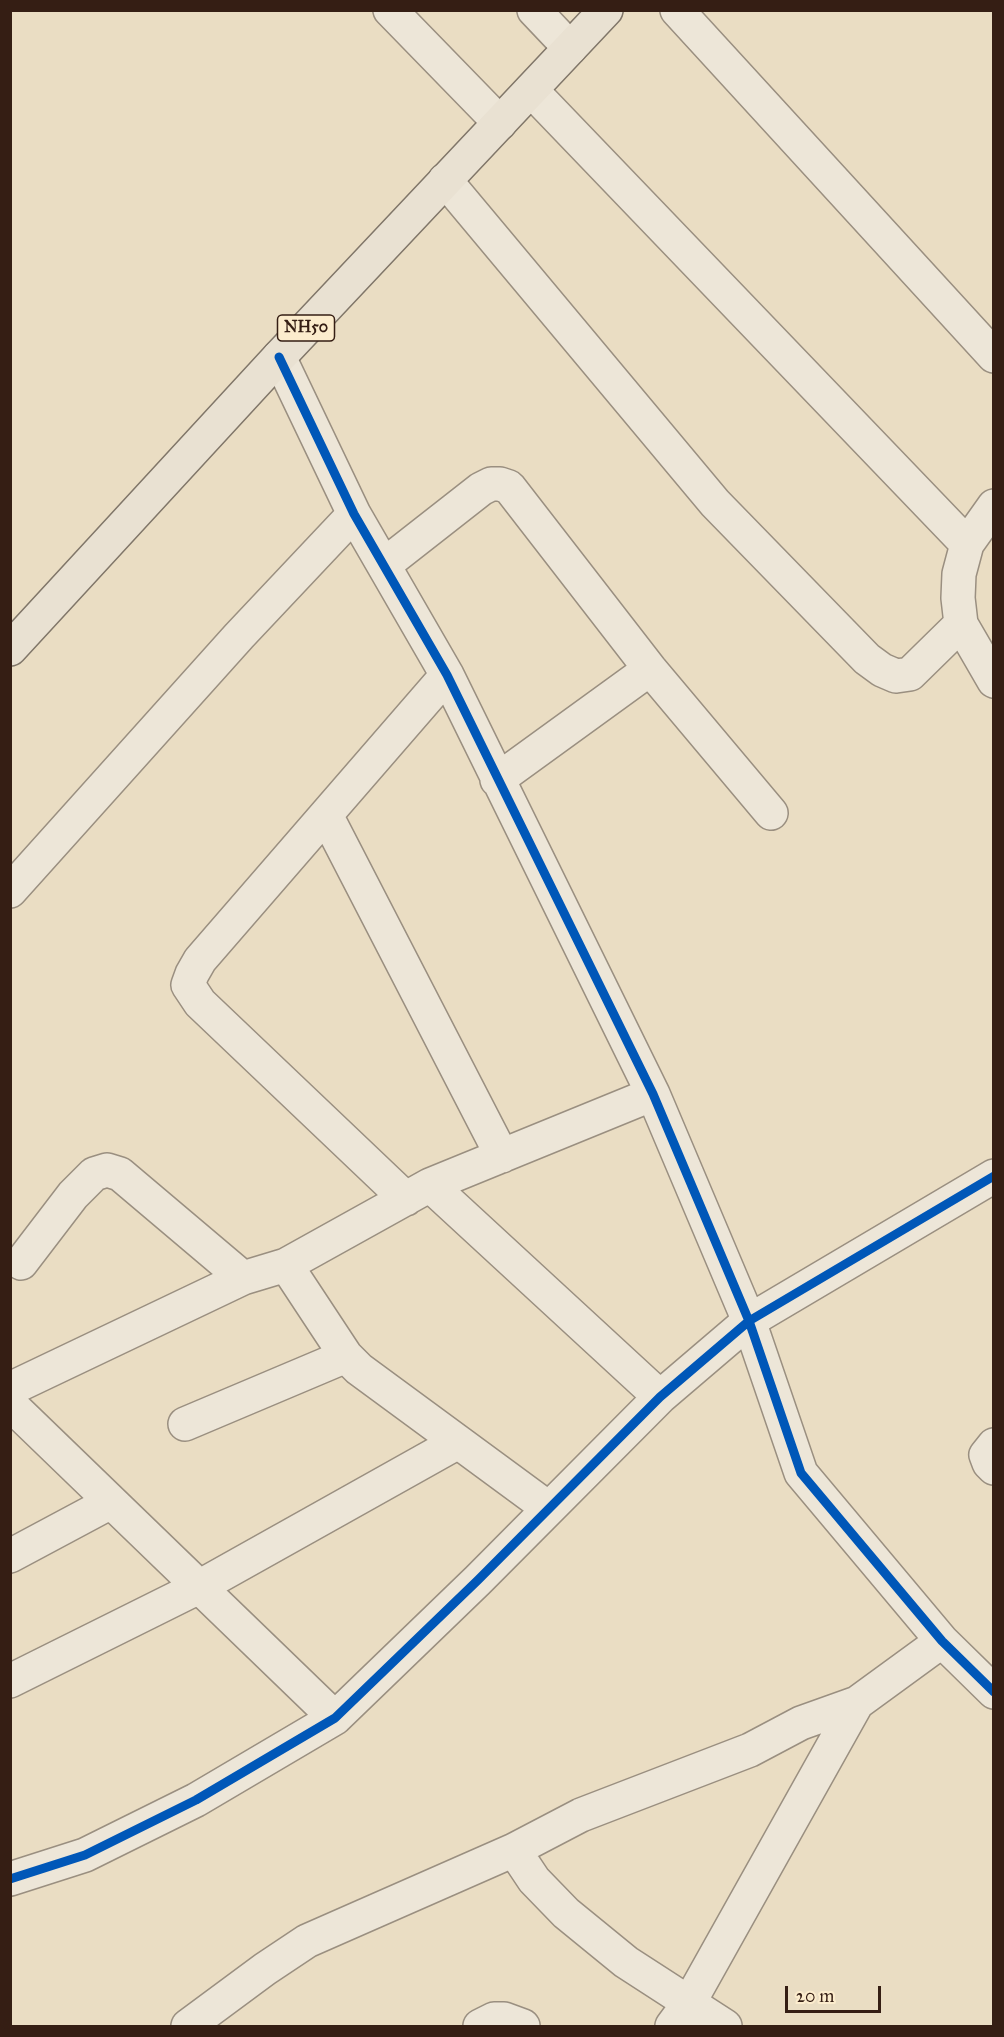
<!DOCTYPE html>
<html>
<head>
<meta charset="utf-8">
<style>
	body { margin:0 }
	#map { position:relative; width:1004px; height:2037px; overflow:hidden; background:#eaddc3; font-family:"IM FELL Great Primer",serif }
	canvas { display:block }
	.frame { position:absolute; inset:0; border:12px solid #351e14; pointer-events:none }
	.scale { position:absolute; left:785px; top:1986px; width:96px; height:27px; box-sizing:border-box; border:3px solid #351e14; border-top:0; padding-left:8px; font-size:18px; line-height:21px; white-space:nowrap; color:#351e14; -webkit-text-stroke:4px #fceccd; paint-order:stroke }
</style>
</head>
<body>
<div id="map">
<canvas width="1004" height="2037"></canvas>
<div class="frame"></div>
<div class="scale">20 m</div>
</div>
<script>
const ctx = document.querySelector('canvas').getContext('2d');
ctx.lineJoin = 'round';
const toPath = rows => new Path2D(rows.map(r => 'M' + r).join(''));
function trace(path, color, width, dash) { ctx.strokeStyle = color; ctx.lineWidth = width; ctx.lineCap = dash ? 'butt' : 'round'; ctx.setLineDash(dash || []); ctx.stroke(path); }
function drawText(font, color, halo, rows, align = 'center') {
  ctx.font = font + ' "IM FELL Great Primer",serif'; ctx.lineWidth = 6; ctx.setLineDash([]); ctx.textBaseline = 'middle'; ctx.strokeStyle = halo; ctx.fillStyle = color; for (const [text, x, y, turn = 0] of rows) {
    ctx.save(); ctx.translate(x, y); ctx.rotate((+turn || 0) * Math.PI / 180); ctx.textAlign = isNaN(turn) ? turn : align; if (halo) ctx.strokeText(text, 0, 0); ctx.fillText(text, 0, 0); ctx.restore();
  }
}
const minor = toPath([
	[390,10,500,123],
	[534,10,570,48],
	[677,10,994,356],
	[531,90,967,544],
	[445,180,715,503,867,659,882,670,896,676,910,674,961,624],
	[279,357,354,514,447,675,653,1094,749,1321,994,1176],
	[994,506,967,544,959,574,958,598,961,624,994,681],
	[384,565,481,489,491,484,500,484,509,487,650,669,771,813],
	[497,780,650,669],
	[326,815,502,1156],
	[10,891,239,636,354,514],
	[430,1185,660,1397],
	[406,1199,200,1003,188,985,192,974,200,960,447,675],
	[21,1263,73,1195,94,1174,107,1170,120,1174,243,1278],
	[286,1265,346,1356,359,1369,548,1508],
	[10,1389,243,1278,286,1265,430,1185,653,1094],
	[10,1404,335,1718],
	[185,1424,346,1356],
	[994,1445,986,1455,989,1463,994,1468],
	[10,1556,111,1502],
	[10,1681,199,1587,458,1442],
	[514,1850,534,1880,566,1913,626,1962,725,2026],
	[10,1879,85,1855,196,1800,335,1718,478,1580,660,1397,749,1321,801,1473,942,1641,994,1692],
	[188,2026,265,1969,307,1941,514,1850,581,1815,750,1750,801,1723,857,1703,942,1641],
	[480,2026,494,2019,504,2019,523,2026],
	[672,2026,689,2003,857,1703]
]);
const highway = toPath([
	[10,649,279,357,606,10]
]);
trace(minor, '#9a8f80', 36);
trace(highway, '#807669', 36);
trace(minor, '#ede6d8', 33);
trace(highway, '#e9e1d2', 33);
trace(toPath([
	[279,357,354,514,447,675,653,1094,749,1321,994,1176],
	[10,1879,85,1855,196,1800,335,1718,478,1580,660,1397,749,1321,801,1473,942,1641,994,1692]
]), '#0057b8', 9);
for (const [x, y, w] of [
	[306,328,57]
]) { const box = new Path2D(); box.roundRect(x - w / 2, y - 13, w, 26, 4.5); ctx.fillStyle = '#fceccd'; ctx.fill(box); trace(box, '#351e14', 1.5); }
drawText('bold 16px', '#351e14', null, [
	["NH50",306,328]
]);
</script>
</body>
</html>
